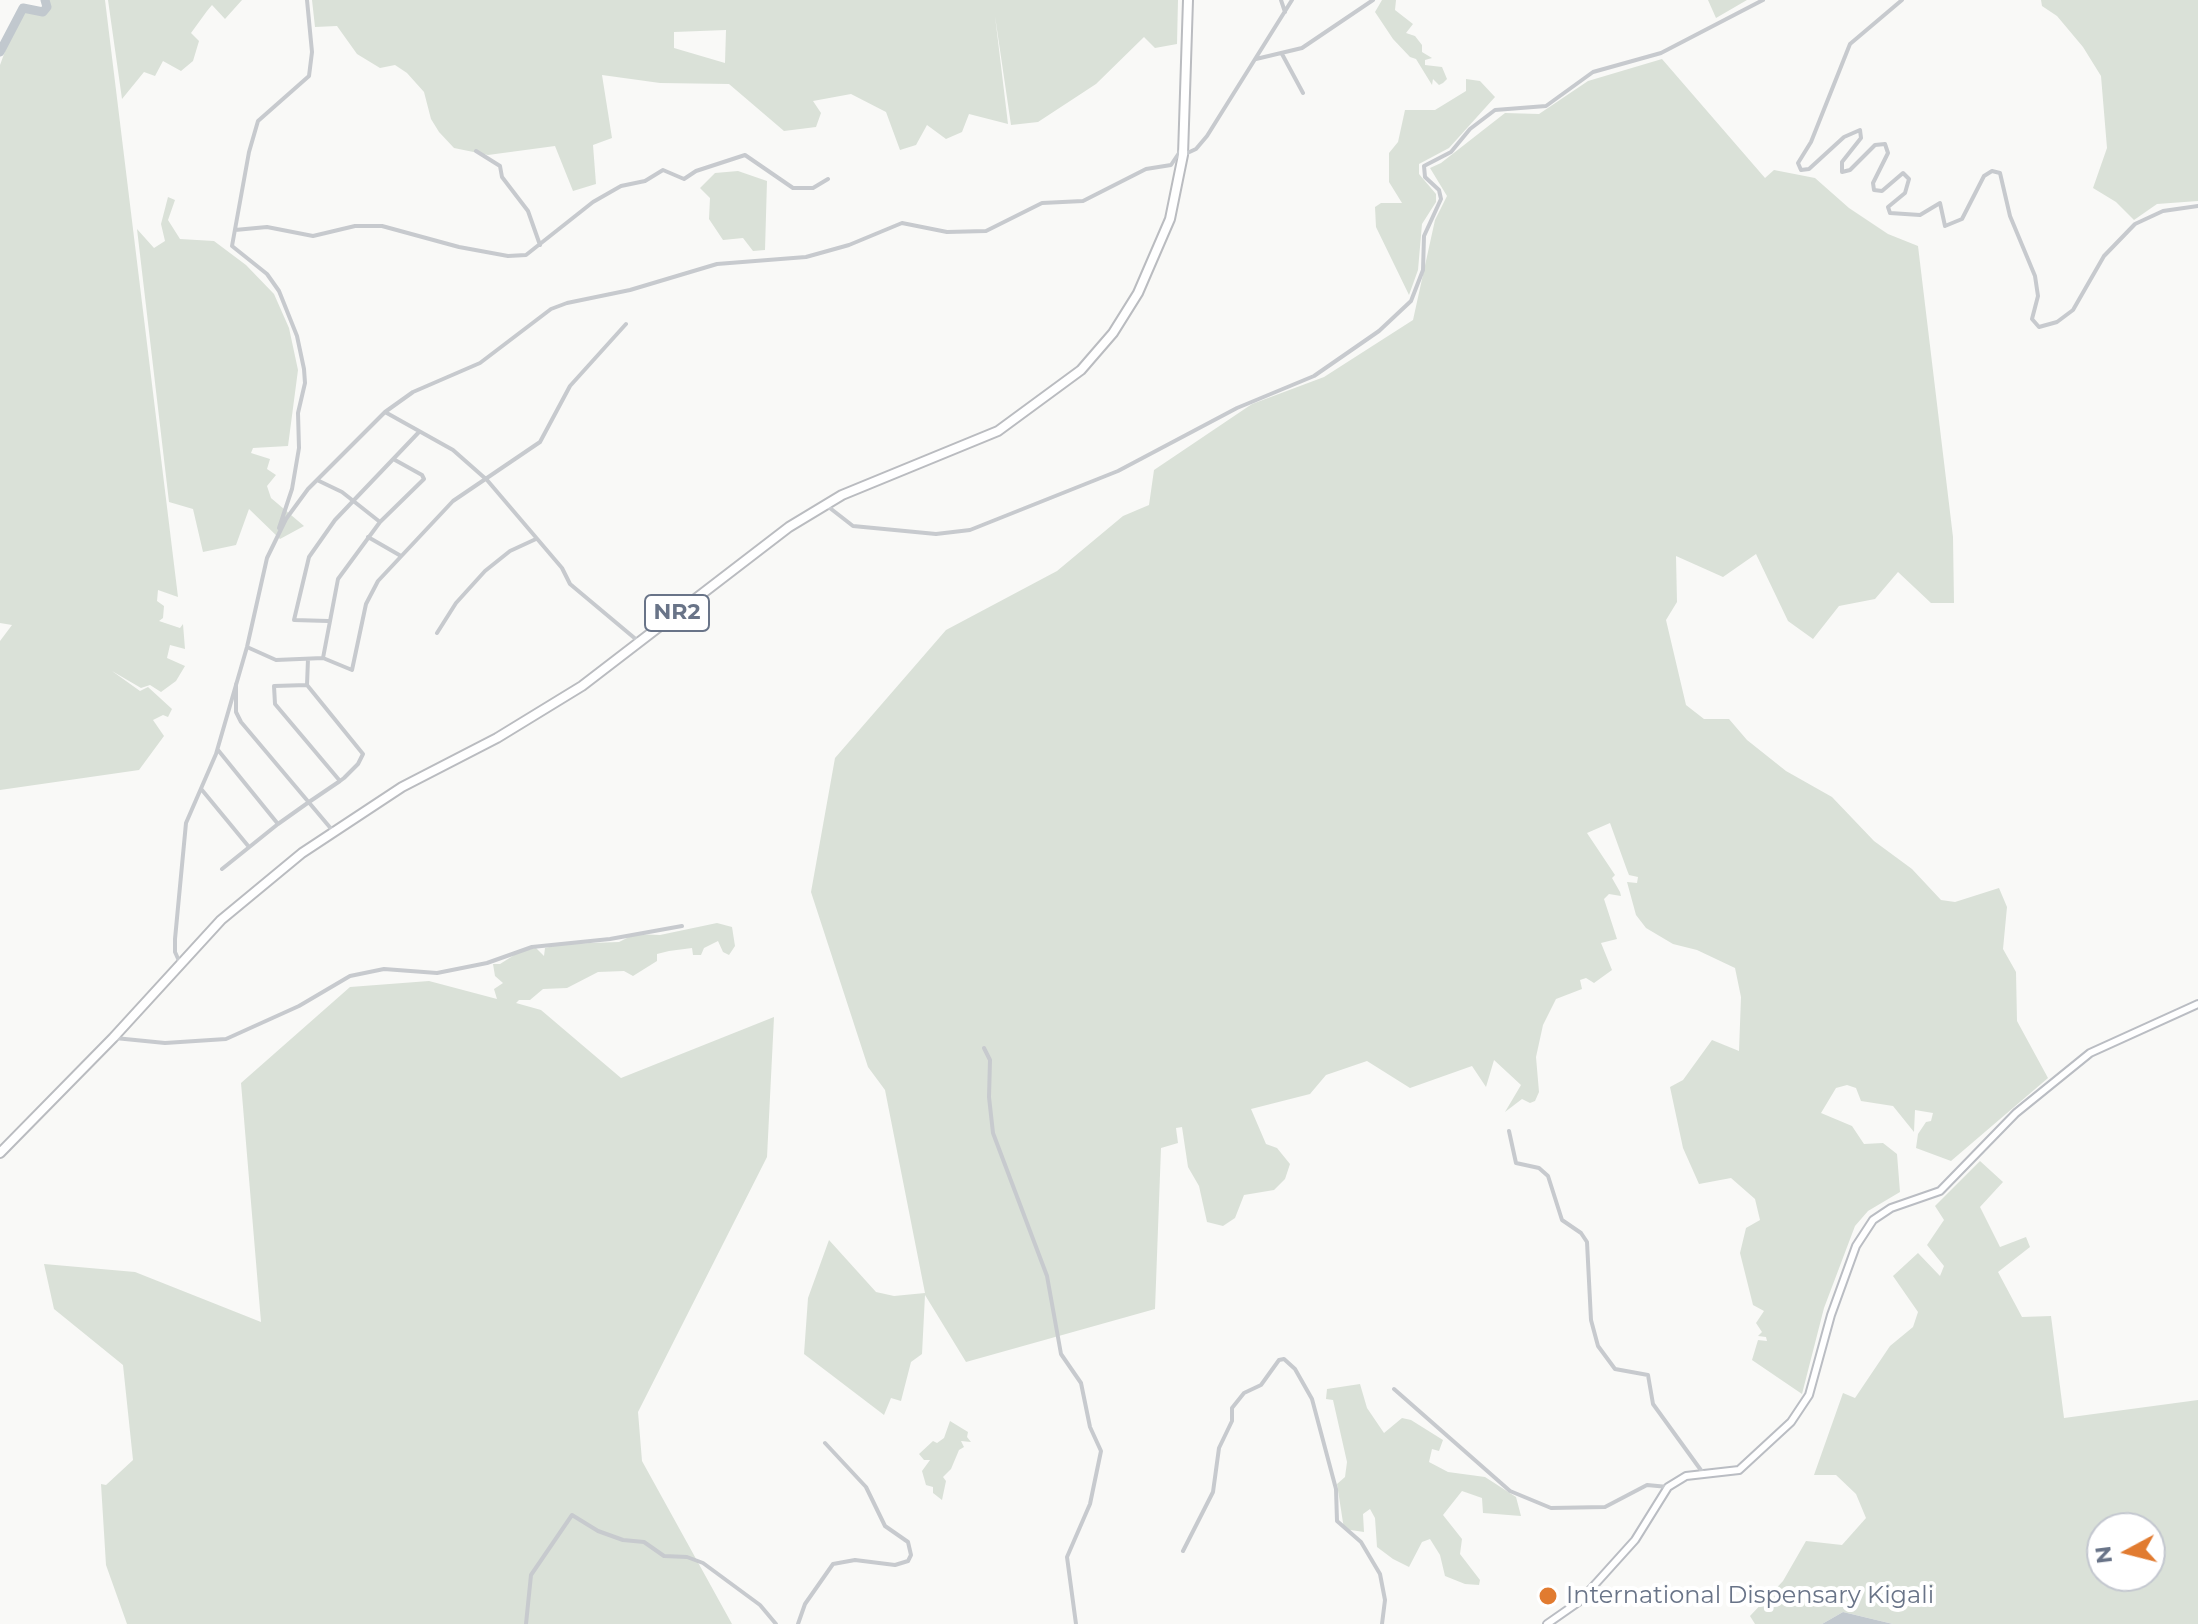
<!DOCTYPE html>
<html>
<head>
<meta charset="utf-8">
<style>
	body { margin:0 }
	#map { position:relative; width:2198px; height:1624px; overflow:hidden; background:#f9f9f7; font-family:Montserrat,sans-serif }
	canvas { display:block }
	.north { position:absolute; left:2086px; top:1512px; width:80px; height:80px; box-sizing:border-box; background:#fff; border:2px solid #c3c7cf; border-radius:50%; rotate:263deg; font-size:22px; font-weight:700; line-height:32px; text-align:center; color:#697488 }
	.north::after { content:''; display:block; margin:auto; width:28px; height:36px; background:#e17b30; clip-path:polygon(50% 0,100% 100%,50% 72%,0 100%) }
</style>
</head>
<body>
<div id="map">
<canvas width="2198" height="1624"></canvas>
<div class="north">N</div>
</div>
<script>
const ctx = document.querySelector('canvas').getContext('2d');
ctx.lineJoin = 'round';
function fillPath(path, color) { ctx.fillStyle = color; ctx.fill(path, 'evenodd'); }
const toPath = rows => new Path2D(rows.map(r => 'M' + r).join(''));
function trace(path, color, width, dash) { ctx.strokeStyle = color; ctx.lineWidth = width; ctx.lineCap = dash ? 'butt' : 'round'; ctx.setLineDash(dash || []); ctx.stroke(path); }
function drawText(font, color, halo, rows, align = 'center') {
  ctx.font = font + ' Montserrat,sans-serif'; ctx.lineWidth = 8; ctx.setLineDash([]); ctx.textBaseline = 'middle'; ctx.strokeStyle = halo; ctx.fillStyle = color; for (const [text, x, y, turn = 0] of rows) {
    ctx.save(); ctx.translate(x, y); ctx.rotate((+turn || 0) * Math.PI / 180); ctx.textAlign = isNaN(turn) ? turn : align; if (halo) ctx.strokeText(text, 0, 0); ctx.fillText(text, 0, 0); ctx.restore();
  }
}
fillPath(toPath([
	[48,0,105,0,178,597,158,590,157,601,164,606,163,618,159,621,180,628,183,624,185,649,170,645,167,658,185,666,176,681,161,692,150,685,141,688,112,671,140,691,148,687,172,709,168,717,163,715,153,720,164,736,139,770,0,790,0,641,12,625,0,623,0,65,15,24,25,10,43,15,51,8],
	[108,0,242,0,225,19,212,5,207,11,191,33,199,41,193,61,181,71,163,61,155,76,144,72,122,99],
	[312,0,1178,0,1177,44,1155,48,1144,37,1096,84,1038,122,1011,125,995,16,1008,124,969,114,962,132,946,139,927,125,916,145,900,150,886,112,851,94,813,101,821,113,816,127,784,131,729,84,660,83,602,75,612,138,593,145,596,184,573,191,555,146,488,155,454,148,439,132,431,119,424,92,407,73,395,65,380,68,357,54,337,26,315,27],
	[726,30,725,63,674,48,674,32],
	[1382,0,1396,0,1395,10,1413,24,1406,33,1415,36,1422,45,1422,52,1432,58,1425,60,1425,65,1442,67,1447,79,1443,83,1439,85,1433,79,1432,85,1416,59,1410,57,1393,39,1375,12],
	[1708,0,1747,0,1716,18],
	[2041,0,2198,0,2198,201,2157,204,2134,220,2116,202,2093,188,2107,148,2101,76,2083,47,2057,16,2042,6],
	[1662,59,1765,178,1774,170,1815,178,1849,208,1888,234,1918,246,1953,537,1954,603,1931,603,1898,572,1875,599,1839,606,1813,639,1788,621,1756,554,1723,577,1676,556,1677,602,1666,620,1686,705,1704,719,1729,719,1747,740,1786,771,1832,797,1874,841,1912,869,1941,900,1955,902,1999,888,2007,907,2003,949,2016,972,2017,1021,2048,1078,1951,1161,1916,1148,1918,1134,1926,1122,1931,1121,1933,1113,1915,1110,1914,1132,1893,1106,1861,1101,1856,1088,1847,1085,1836,1088,1821,1113,1852,1126,1864,1144,1883,1143,1897,1154,1900,1192,1868,1211,1855,1226,1824,1308,1802,1394,1752,1360,1758,1340,1767,1341,1766,1337,1758,1336,1762,1332,1756,1323,1764,1311,1753,1305,1740,1253,1746,1228,1760,1220,1755,1199,1731,1178,1699,1184,1683,1148,1670,1087,1683,1080,1712,1040,1739,1051,1741,997,1735,968,1697,950,1673,944,1646,928,1636,915,1627,882,1637,883,1638,877,1629,875,1627,870,1610,823,1587,833,1615,875,1612,878,1620,892,1621,896,1609,894,1604,899,1617,939,1601,943,1612,970,1594,983,1586,978,1580,980,1582,989,1556,999,1543,1025,1536,1057,1539,1092,1535,1101,1530,1103,1522,1099,1505,1112,1521,1085,1494,1060,1486,1087,1472,1066,1410,1088,1367,1061,1326,1075,1310,1094,1251,1109,1266,1144,1277,1148,1290,1164,1285,1179,1274,1190,1244,1195,1235,1218,1223,1226,1207,1222,1199,1186,1188,1167,1182,1127,1176,1128,1178,1143,1161,1148,1155,1309,966,1362,925,1295,922,1354,911,1362,901,1401,891,1398,884,1415,804,1354,808,1298,829,1240,876,1292,894,1296,925,1293,885,1090,868,1067,811,892,835,758,946,630,1057,571,1123,516,1149,505,1154,470,1252,404,1324,377,1413,320,1435,220,1447,196,1430,168,1441,163,1505,113,1539,114,1588,81],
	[1466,79,1480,81,1495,97,1449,148,1419,164,1419,174,1436,194,1436,202,1422,224,1418,270,1409,295,1376,227,1375,207,1381,203,1402,203,1389,182,1389,153,1398,142,1405,110,1435,110,1466,91],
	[738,171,767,181,765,250,753,251,743,238,723,240,709,219,710,198,700,188,715,173],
	[168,197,175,200,168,220,180,239,214,241,246,265,274,294,289,328,298,370,288,446,253,448,251,453,270,459,267,469,276,475,267,486,271,498,304,526,280,539,249,509,236,545,203,552,193,509,169,502,137,229,154,248,165,241,161,224],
	[717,923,732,927,735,946,729,955,723,952,718,941,704,948,701,955,693,955,692,948,669,951,657,954,657,961,633,976,624,971,598,972,567,988,543,989,530,1000,519,1000,516,1003,541,1010,621,1078,774,1017,767,1157,638,1412,642,1461,732,1624,127,1624,106,1565,101,1484,106,1485,133,1460,123,1365,54,1309,44,1264,135,1272,261,1322,241,1083,350,987,429,981,497,999,494,989,503,983,495,976,493,964,500,964,519,952,536,948,544,956,545,948,562,944,619,942,635,934,660,935],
	[1980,1161,2003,1182,1980,1207,2000,1247,2026,1237,2030,1247,1998,1272,2022,1317,2051,1316,2064,1418,2198,1400,2198,1624,1893,1624,1843,1612,1822,1624,1755,1624,1750,1616,1783,1581,1806,1541,1842,1545,1866,1518,1856,1494,1836,1475,1814,1475,1843,1393,1855,1398,1890,1346,1913,1327,1918,1312,1893,1276,1918,1253,1940,1276,1944,1266,1927,1245,1944,1220,1935,1206],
	[2102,1528,2150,1528,2150,1576,2102,1576],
	[1360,1384,1367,1408,1384,1433,1402,1418,1411,1420,1443,1440,1439,1451,1432,1449,1429,1462,1448,1472,1485,1477,1516,1497,1521,1516,1483,1513,1482,1498,1462,1491,1443,1515,1462,1539,1460,1554,1480,1580,1479,1585,1465,1584,1445,1576,1440,1555,1430,1539,1422,1542,1409,1567,1393,1559,1377,1547,1375,1518,1370,1509,1363,1514,1364,1532,1344,1529,1337,1484,1345,1477,1347,1462,1333,1400,1326,1399,1327,1389],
	[950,1421,968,1432,967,1437,971,1442,961,1441,964,1447,959,1450,951,1469,943,1477,946,1481,942,1500,933,1493,933,1487,926,1485,922,1471,930,1460,924,1460,919,1454,933,1441,937,1443,944,1438]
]), '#dae1d8');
fillPath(toPath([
	[1843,1612,1893,1624,1822,1624]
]), '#c1c8ce');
trace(toPath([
	[0,52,23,8,43,12,47,7,45,0]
]), '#c1c8ce', 9);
const secondary = toPath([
	[1547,1624,1580,1601,1635,1540,1668,1487,1686,1476,1739,1470,1791,1422,1809,1395,1831,1315,1856,1246,1873,1220,1891,1208,1940,1191,2016,1113,2090,1053,2198,1004]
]);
const highway = toPath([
	[0,1153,113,1038,221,920,302,853,402,787,497,738,582,686,789,527,842,495,998,431,1081,370,1113,333,1138,293,1170,219,1183,155,1188,0]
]);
trace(secondary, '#babdc3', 10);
trace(highway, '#babcc0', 12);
trace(toPath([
	[1281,0,1285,12],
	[1902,0,1850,44,1811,142,1798,163,1801,170,1809,169,1844,137,1860,130,1861,138,1842,162,1842,172,1850,170,1875,145,1885,144,1888,153,1873,183,1874,190,1882,191,1903,173,1909,179,1905,193,1888,207,1890,213,1920,215,1940,203,1945,226,1962,219,1984,176,1992,171,2000,173,2010,216,2035,276,2038,296,2032,319,2039,327,2057,322,2073,310,2104,256,2135,224,2163,211,2198,206],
	[1282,54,1303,93],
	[1256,59,1302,48,1373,0],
	[476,151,500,166,502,177,528,211,540,245],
	[1183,155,1196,149,1207,136,1292,0],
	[235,230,267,227,313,236,355,226,382,226,459,247,508,256,526,255,593,202,621,186,645,181,663,170,684,179,696,171,745,155,793,188,813,188,828,179],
	[385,412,453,450,487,480,562,568,570,584,638,641],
	[317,480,342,492,380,522],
	[826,505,853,526,936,534,970,530,1118,471,1237,408,1314,376,1379,331,1411,301,1423,270,1424,236,1441,199,1439,190,1425,177,1424,166,1451,152,1470,129,1495,110,1546,106,1593,72,1661,53,1763,0],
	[279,528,292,489,299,448,298,413,305,383,304,369,297,336,279,291,267,274,232,246,249,152,258,121,309,76,312,52,307,0],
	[368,537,401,556],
	[328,621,294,620,309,557,335,520,419,432],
	[437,633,456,603,485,571,510,551,536,539],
	[247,647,276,660,323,658,352,670,366,604,378,581,453,501,540,442,570,386,626,324],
	[323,658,338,579,380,522,424,479,422,475,395,460],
	[236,684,236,712,241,722,333,831],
	[307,685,308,659],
	[218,750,278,824],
	[202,790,249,847],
	[222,869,278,824,309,802,340,781,344,778,358,764,363,754,307,685,274,686,275,704,340,781],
	[180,963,175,952,175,939,186,823,216,754,247,647,267,558,286,519,308,489,385,412,413,392,480,363,551,309,567,303,630,290,717,264,806,257,849,245,902,223,947,232,986,231,1042,203,1083,201,1146,169,1171,165,1181,150],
	[115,1038,165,1043,226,1039,299,1006,350,976,384,969,437,973,487,963,532,947,610,939,682,926],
	[984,1048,990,1060,989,1097,993,1133,1047,1276,1061,1354,1081,1383,1090,1427,1101,1451,1090,1504,1067,1557,1076,1624],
	[1509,1131,1516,1163,1539,1168,1548,1176,1562,1220,1581,1233,1587,1242,1591,1320,1598,1346,1615,1369,1648,1375,1653,1404,1703,1473],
	[1394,1389,1510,1491,1551,1508,1605,1507,1647,1485,1668,1487],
	[1183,1551,1213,1492,1219,1448,1232,1421,1232,1408,1244,1393,1261,1385,1279,1360,1284,1359,1295,1369,1312,1399,1336,1489,1337,1521,1361,1542,1380,1574,1385,1600,1382,1624],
	[526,1624,531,1575,572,1515,598,1531,623,1540,644,1542,664,1556,687,1557,703,1563,760,1605,776,1624],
	[798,1624,805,1604,833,1564,855,1560,895,1565,908,1561,911,1555,908,1542,885,1526,866,1487,825,1443]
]), '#c7cace', 4);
trace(secondary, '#fff', 6);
trace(highway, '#fff', 8);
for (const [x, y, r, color] of [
	[1548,1596,10,"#e17b30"]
]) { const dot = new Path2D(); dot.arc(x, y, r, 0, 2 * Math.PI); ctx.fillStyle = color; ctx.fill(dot); trace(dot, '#fff', 3); }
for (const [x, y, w] of [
	[677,613,64]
]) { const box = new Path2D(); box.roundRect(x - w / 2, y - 18, w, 36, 6); ctx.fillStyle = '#fff'; ctx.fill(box); trace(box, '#697488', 2); }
drawText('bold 22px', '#697488', null, [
	["NR2",677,613]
]);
drawText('24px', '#697488', '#fff', [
	["International Dispensary Kigali",1566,1596]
], 'left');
</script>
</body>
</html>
